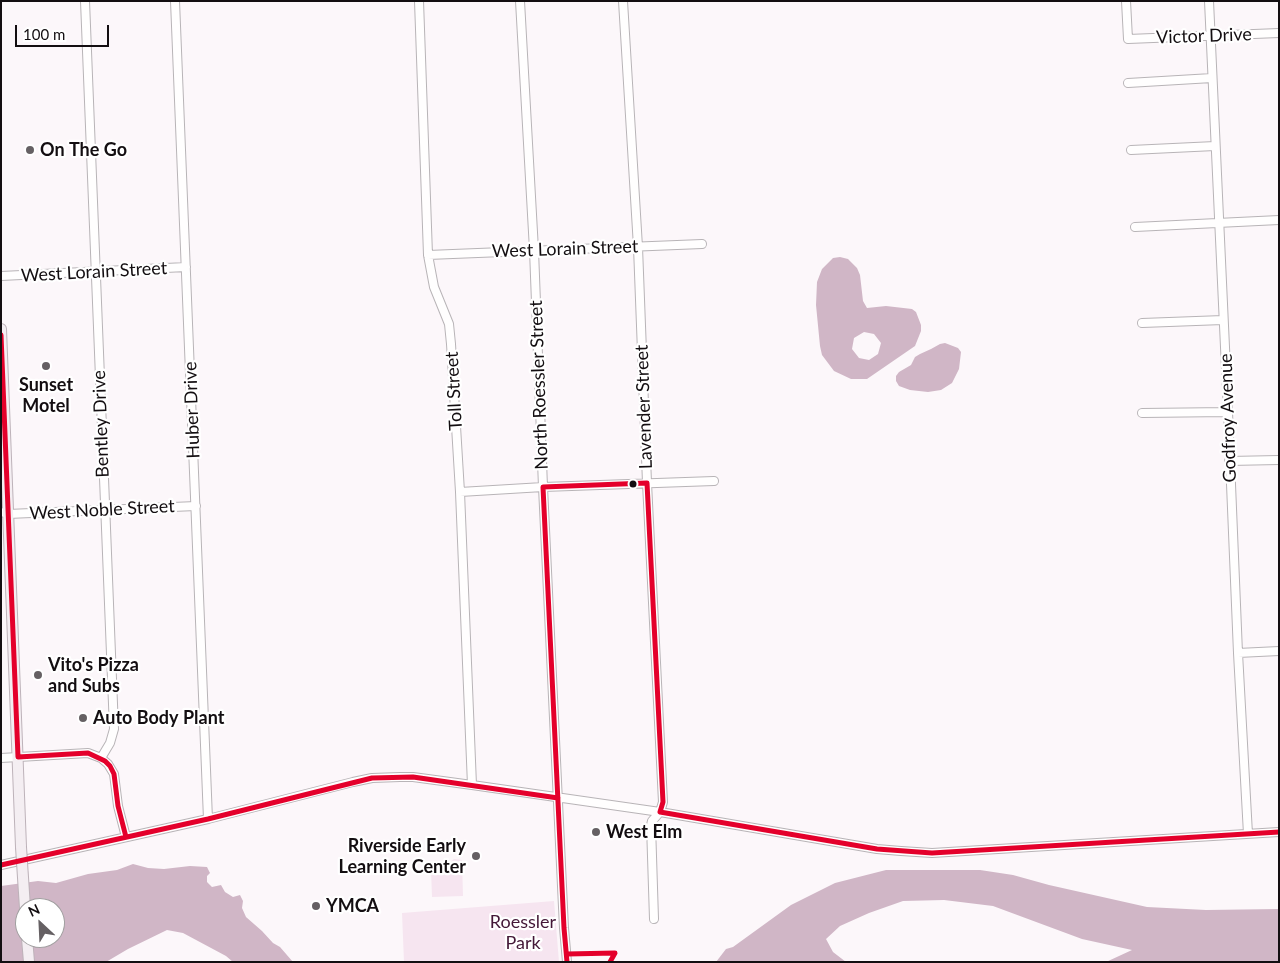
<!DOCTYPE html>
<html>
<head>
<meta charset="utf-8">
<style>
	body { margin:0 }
	#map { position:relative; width:1280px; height:963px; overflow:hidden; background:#fcf7fa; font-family:Lato,sans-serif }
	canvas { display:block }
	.frame { position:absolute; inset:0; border:2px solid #130e11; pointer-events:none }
	.north { position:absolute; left:15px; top:898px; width:50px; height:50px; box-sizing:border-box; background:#fff; border:1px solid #a19fa0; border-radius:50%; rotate:335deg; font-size:14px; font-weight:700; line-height:20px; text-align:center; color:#130e11 }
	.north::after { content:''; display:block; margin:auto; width:18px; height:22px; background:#656063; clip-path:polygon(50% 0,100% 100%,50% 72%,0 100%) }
	.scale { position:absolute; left:15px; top:25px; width:94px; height:22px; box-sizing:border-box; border:2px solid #130e11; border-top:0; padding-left:6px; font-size:15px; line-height:18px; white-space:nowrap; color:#130e11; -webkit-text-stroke:4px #fff; paint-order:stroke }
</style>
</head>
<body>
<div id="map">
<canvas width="1280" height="963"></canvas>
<div class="frame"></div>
<div class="north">N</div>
<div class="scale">100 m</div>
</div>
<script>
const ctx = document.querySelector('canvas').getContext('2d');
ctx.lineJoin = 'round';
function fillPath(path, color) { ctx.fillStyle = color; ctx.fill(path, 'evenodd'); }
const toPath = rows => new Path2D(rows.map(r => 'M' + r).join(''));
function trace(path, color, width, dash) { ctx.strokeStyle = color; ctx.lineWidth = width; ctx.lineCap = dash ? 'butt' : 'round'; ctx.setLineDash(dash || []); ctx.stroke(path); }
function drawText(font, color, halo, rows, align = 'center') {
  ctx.font = font + ' Lato,sans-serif'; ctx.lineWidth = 4.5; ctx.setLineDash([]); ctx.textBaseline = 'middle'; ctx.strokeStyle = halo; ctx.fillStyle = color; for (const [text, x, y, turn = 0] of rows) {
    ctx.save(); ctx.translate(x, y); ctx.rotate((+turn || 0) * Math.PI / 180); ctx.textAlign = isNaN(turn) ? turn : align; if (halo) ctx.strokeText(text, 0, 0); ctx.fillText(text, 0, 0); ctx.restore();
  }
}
fillPath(toPath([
	[454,859,462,860,463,896,432,897,431,870,440,869,440,865,446,865],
	[554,901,559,962,404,962,402,913]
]), '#f6e5f0');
fillPath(toPath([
	[840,257,848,259,857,268,860,275,863,301,867,308,886,306,912,309,916,312,921,325,921,331,915,346,867,379,851,379,834,371,822,355,820,346,816,305,817,282,822,269,833,258],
	[864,332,874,334,881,343,878,354,869,360,859,358,852,349,854,338],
	[945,343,958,348,961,352,959,369,952,383,941,390,928,392,910,390,899,386,896,381,896,376,899,372,911,365,915,357,920,354,931,349,940,344],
	[133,864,148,868,164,869,190,866,207,867,210,873,207,876,207,882,212,887,221,885,225,892,233,897,240,895,243,901,242,908,246,917,262,931,273,943,280,947,293,962,233,962,226,956,183,933,167,930,128,949,106,962,1,962,1,886,38,881,56,883,88,874,117,870],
	[25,908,55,908,55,938,25,938],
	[886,870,980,870,1013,875,1049,885,1147,907,1206,910,1279,909,1279,962,1106,962,1132,950,1082,939,993,906,944,900,903,901,869,913,840,926,826,939,833,952,846,962,716,962,726,949,733,947,791,905,835,883]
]), '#d0b6c6');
const minor = toPath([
	[85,1,114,729,110,743,101,758],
	[175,1,208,819],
	[419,1,428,255,434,287,449,324,451,344,460,492,472,785],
	[520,1,534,250,543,487,564,928,567,962],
	[623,1,638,247,647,483,663,802,660,812,652,821,651,825,654,919],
	[1126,1,1128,39,1279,33],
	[1209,1,1228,412,1238,653,1248,834],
	[1128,83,1212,78],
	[1131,150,1215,146],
	[1135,227,1279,220],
	[428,255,702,244],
	[1,276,186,267],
	[1142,323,1223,320],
	[1142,413,1228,412],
	[1229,461,1279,460],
	[460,492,543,487,714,481],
	[1,512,8,514,196,506],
	[1238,653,1279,651],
	[1,758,88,753,101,758,108,764,114,774,118,806,126,837],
	[1,865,208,819,353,782,372,778,400,777,413,777,472,785,660,812,877,849,901,851,932,853,1279,832]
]);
const major = toPath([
	[1,329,21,847],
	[27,938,29,962]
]);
trace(minor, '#b8b4b7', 10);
trace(major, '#bdb2b9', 12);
trace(minor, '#fffefe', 8);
trace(major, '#f4eef2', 10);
const majorBridge = toPath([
	[21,847,25,908]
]);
trace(majorBridge, '#bdb2b9', 12, []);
trace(majorBridge, '#f4eef2', 10);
trace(toPath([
	[1,335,18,757,88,753,105,761,110,766,114,774,118,806,126,837],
	[1,865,208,819,372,778,413,777,558,798],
	[567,954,615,953,610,962],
	[567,962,564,928,543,487,647,483,663,802,660,812,877,849,932,853,1279,832]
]), '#e4002b', 5);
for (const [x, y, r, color] of [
	[30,150,5,"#656063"],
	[46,366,5,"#656063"],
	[633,484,4.5,"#130e11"],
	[38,675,5,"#656063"],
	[83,718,5,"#656063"],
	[596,832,5,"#656063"],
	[476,856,5,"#656063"],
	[316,906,5,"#656063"]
]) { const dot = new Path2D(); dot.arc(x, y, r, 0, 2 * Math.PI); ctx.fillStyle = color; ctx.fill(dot); trace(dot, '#fff', 2); }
drawText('18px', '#130e11', '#fff', [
	["Victor Drive",1204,36,-2],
	["West Lorain Street",565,249,-2],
	["West Lorain Street",94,272,-3],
	["North Roessler Street",539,385,-92],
	["Toll Street",454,391,-93],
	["Lavender Street",644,407,-92],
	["Huber Drive",192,410,-92],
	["Godfroy Avenue",1228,418,-92],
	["Bentley Drive",101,424,-92],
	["West Noble Street",102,510,-3]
]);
drawText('bold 18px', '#130e11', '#fff', [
	["On The Go",40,150],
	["Sunset",46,385,"center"],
	["Motel",46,406,"center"],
	["Vito's Pizza",48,665],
	["and Subs",48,686],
	["Auto Body Plant",93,718],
	["West Elm",606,832],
	["Riverside Early",466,846,"right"],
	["Learning Center",466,867,"right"],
	["YMCA",326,906]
], 'left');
drawText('18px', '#431737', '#fff', [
	["Roessler",523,922],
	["Park",523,943]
]);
</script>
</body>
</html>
